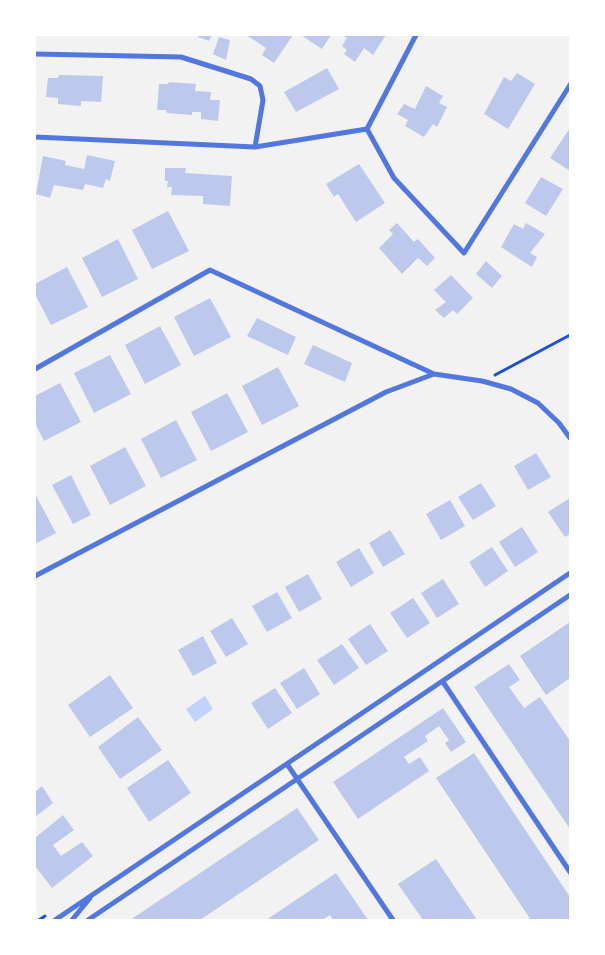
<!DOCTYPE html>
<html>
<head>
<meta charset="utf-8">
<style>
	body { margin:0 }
	#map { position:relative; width:605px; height:955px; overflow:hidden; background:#f2f2f2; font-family:"Work Sans",sans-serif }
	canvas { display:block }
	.frame { position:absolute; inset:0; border:36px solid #fff; pointer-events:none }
</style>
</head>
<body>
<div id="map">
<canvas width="605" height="955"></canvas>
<div class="frame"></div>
</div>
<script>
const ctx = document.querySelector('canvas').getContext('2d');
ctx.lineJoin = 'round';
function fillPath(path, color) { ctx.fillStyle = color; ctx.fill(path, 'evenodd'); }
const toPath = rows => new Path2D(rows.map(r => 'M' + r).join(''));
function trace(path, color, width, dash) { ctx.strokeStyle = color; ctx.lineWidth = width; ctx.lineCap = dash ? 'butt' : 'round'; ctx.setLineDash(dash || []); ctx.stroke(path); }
fillPath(toPath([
	[205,696,213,709,195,722,186,709]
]), '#bfd3fe');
fillPath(toPath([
	[199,35,212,35,209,41,198,37],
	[246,35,293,35,274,63,262,55,266,48],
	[301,35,331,35,322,49],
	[342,35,386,35,373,55,364,48,355,62,344,54,347,50,342,46,347,38],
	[219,37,230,40,226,60,213,54],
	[327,68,339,89,296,112,284,92],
	[517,73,535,84,508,129,484,114,504,77,511,81],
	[59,75,103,76,101,102,81,101,81,106,58,104,58,98,46,97,48,78,58,78],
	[169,82,196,84,195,91,211,92,210,100,220,100,218,121,201,119,201,112,192,112,192,115,167,113,166,110,157,110,159,84,168,84],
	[426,86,443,96,439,103,447,107,437,127,433,124,424,137,405,126,408,120,397,114,404,104,415,109],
	[570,128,570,171,550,158],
	[87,155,115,161,110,181,106,179,103,188,85,184,83,190,54,185,50,198,36,194,43,156,66,161,65,165,84,169],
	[359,164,385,203,356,222,338,194,334,197,326,184],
	[165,168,186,168,185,173,232,176,230,206,203,204,203,196,171,195,172,187,167,187,168,181,165,181],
	[541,177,563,189,546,216,525,203],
	[168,211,189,251,152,269,132,230],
	[397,223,414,242,418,239,435,258,427,266,418,258,402,274,379,248,393,234,389,230],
	[526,223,545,234,530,253,537,257,532,267,501,247,514,224,523,229],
	[118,239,138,279,102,297,82,258],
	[486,261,502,276,492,288,476,274],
	[67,267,88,307,51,325,35,294,35,284],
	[451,275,473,298,457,314,453,310,444,318,435,310,446,302,434,290],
	[210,298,231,337,194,356,174,317],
	[257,318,296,337,288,355,247,336],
	[160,326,181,365,145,384,125,345],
	[313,345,352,363,345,382,304,364],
	[110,355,131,394,94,413,74,373],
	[278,367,299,406,262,425,242,386],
	[60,383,81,422,44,441,35,423,35,396],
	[227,393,248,432,211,451,191,412],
	[176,420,197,460,161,478,141,439],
	[125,447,146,486,110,505,90,466],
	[536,453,551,477,528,490,514,466],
	[71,475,91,515,73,524,52,485],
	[481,483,496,506,473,520,458,497],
	[35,494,56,533,37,543,35,539],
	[570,498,570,534,565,537,548,512],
	[450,500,465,526,441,540,426,514],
	[522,527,538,552,515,567,499,542],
	[390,530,405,554,383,567,369,543],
	[492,547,508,571,485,587,469,562],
	[359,548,374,573,351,587,336,562],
	[308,574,322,599,299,612,285,587],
	[443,579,459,604,437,618,421,593],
	[277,592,292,618,267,632,252,606],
	[413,598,430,623,407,638,390,613],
	[232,618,248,644,226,657,210,631],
	[570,622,570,678,546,695,520,656],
	[370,624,388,651,366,665,348,639],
	[203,636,217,663,193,676,178,650],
	[342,644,359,668,334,685,317,660],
	[509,664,520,680,509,687,524,708,540,697,570,741,570,829,474,687],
	[304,668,320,694,297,709,280,683],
	[110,675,133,708,90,737,68,705],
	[275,688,292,713,268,729,251,703],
	[443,708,466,742,451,752,445,743,449,740,439,726,425,736,428,741,404,757,409,764,420,757,429,771,358,819,333,782],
	[138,717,162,750,120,779,98,747],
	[474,753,570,897,570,920,531,920,436,778],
	[168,760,191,793,149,822,127,788],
	[42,786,53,803,35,817,35,792],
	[297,808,319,840,200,920,130,920],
	[63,815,74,830,53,845,61,856,82,842,93,856,52,888,35,866,35,838],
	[436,859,477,920,423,920,398,884],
	[336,873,368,920,333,920,330,915,322,920,266,920]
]), '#bdc9ec');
trace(toPath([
	[495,375,570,335],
	[39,920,45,916]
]), '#1d4ed8', 3);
trace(toPath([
	[35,54,181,57,251,79,260,86,263,100,255,147],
	[367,129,394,178,464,253,570,85],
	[367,129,416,35],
	[35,137,255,147,367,129],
	[35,369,210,270,434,374],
	[35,576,386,392,434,374,482,381,511,389,538,403,559,423,570,438],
	[443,682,570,872],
	[287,764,393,920],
	[55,920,570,573],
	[72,920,90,898],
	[88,920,570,595]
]), '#5277de', 5);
</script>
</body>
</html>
